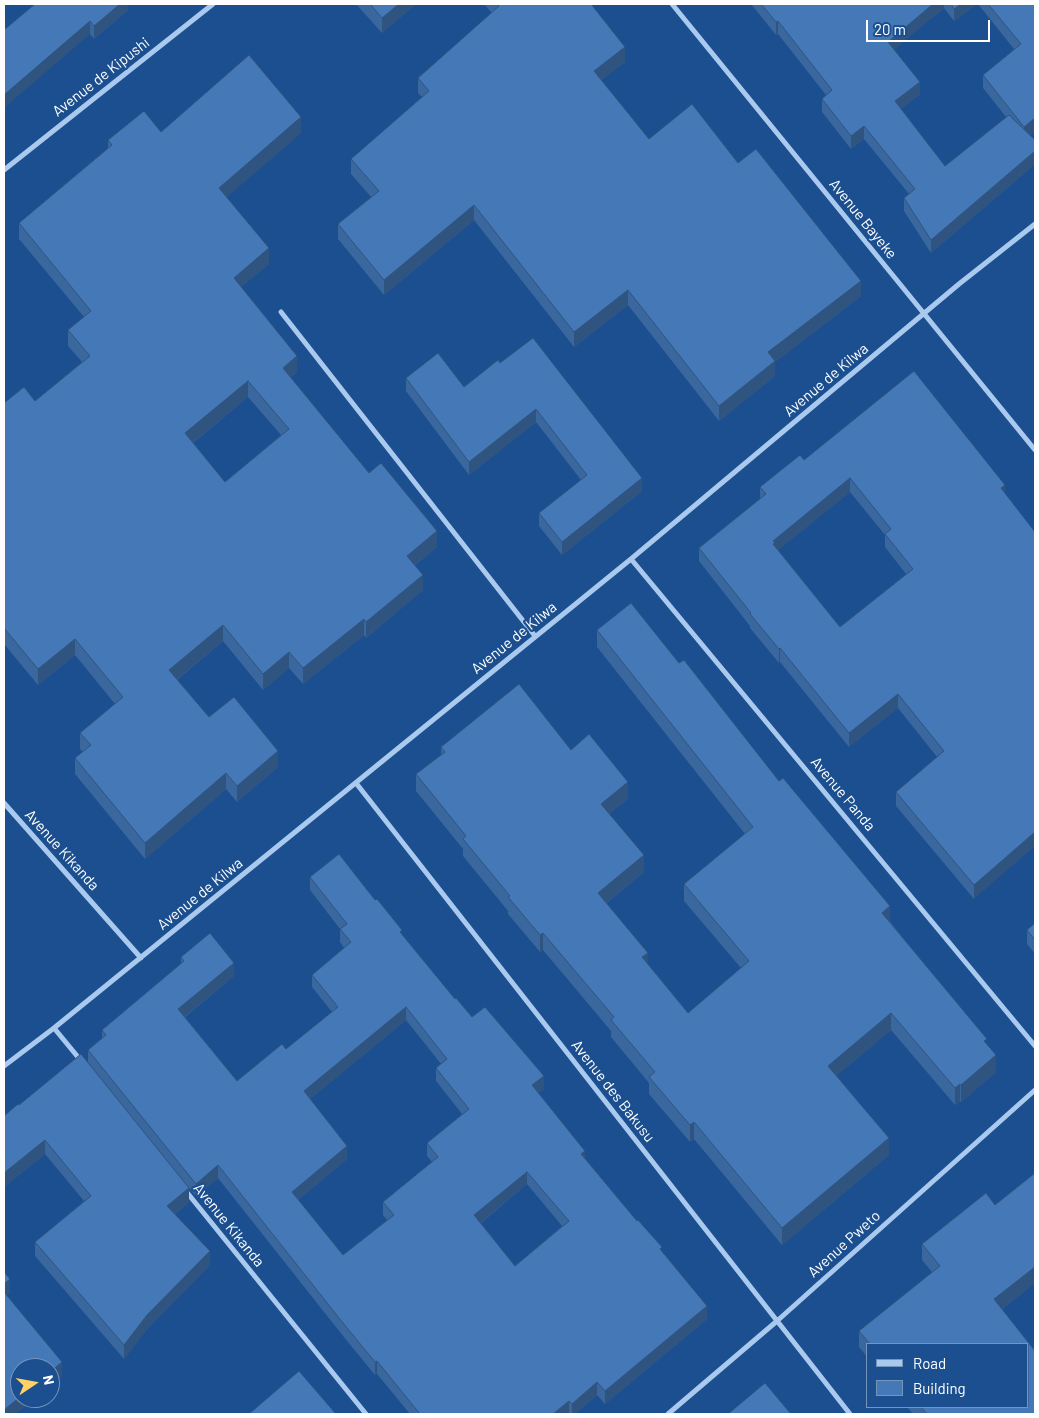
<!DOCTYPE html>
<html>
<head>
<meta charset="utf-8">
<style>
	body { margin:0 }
	#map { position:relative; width:1039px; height:1418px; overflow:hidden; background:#1b4f8f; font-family:Barlow,sans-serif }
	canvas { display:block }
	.frame { position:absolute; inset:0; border:5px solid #fff; pointer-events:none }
	.legend { position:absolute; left:866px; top:1343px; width:162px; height:65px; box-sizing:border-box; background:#1b4f8f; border:1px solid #7695bc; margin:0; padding:6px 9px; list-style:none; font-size:15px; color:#fff }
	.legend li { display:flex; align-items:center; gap:10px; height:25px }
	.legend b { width:25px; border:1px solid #7695bc }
	.north { position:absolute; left:10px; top:1358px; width:50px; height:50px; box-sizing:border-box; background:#1b4f8f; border:1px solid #7695bc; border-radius:50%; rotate:78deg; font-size:14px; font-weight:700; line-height:20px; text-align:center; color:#fff }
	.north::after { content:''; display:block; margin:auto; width:18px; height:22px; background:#ffd166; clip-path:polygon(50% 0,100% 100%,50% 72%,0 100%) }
	.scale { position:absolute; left:866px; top:20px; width:124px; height:22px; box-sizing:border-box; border:2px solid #fff; border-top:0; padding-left:6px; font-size:15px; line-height:18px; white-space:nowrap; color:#fff; -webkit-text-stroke:4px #1b4f8f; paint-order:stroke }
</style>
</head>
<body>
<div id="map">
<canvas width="1039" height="1418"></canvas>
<div class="frame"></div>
<ul class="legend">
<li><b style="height:6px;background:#a9c9ee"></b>Road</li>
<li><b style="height:14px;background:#4478b7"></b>Building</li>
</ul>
<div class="north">N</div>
<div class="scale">20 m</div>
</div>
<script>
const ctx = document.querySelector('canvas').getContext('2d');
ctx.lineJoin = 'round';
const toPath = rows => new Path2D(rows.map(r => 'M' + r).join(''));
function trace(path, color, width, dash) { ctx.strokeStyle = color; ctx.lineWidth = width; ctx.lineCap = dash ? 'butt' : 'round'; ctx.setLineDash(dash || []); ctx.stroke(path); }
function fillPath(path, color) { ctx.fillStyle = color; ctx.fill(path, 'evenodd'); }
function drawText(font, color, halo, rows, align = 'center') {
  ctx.font = font + ' Barlow,sans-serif'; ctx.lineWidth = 4.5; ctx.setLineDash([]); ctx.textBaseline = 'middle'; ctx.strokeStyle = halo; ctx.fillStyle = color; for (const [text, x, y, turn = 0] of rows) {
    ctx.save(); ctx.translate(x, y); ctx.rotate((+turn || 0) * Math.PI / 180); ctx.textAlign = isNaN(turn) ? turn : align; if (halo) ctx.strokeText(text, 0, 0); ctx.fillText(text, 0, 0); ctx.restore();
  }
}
trace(toPath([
	[672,4,1035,450],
	[4,170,213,4],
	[281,312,535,636],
	[631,559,1035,1046],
	[356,783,850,1414],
	[4,803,141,958],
	[54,1028,82,1062],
	[4,1066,54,1028,631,559,959,284,1035,224],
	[185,1190,366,1414],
	[668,1414,777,1321,1035,1090]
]), '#a9c9ee', 5);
fillPath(toPath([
	[128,4,128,10,94,39,90,34,4,30],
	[356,4,416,4,382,33],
	[484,4,591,4,625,62,601,80,649,139,738,163,861,296,775,362,775,376,719,421,628,305,574,347,474,220,384,295,338,239,338,224,371,197,351,174,351,159,422,97,418,93,418,78,492,13],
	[751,4,977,4,954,21,944,8,894,49,920,94,901,109,945,166,1006,117,983,88,983,75,1014,49,978,4,1035,4,1035,131,1030,135,1035,140,1035,164,931,253,904,211,904,198,909,194,864,139,851,149,822,112,822,99,826,95,778,34,776,35],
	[161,132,301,133,226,197,269,264,241,287,297,372,290,378,369,473,437,547,415,565,423,590,366,638,364,635,303,684,289,668,263,690,223,641,177,680,209,717,278,767,237,802,226,789,145,859,75,774,75,758,83,752,80,749,80,733,115,704,75,655,38,685,4,644,4,403,35,401,82,362,68,346,68,330,84,317,19,239,19,223,108,148,108,140],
	[248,397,281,435,225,482,193,443],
	[500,363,642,491,562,555,539,526,539,513,581,480,536,422,469,475,406,391,406,378,464,387],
	[804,460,1005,485,974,899,896,806,896,792,937,757,898,708,849,747,780,662,779,663,750,628,750,626,699,561,699,548,760,499,760,487],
	[850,492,885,535,885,547,906,574,840,627,778,550],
	[597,630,679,663,779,781,987,1044,996,1072,961,1102,960,1101,955,1105,891,1030,836,1076,889,1155,782,1245,694,1139,690,1142,649,1094,649,1083,611,1037,611,1031,543,950,540,952,508,914,508,911,463,856,463,849,416,791,416,774,441,755,441,747,571,750,628,799,609,814,644,872,607,903,648,964,688,1013,741,968,684,901,684,884,745,834,597,647],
	[310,877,402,935,455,999,472,1017,544,1089,538,1093,585,1158,662,1252,707,1319,605,1404,597,1395,575,1414,410,1414,377,1374,375,1375,343,1336,218,1178,196,1196,189,1188,189,1202,175,1214,210,1265,147,1329,124,1359,35,1256,35,1242,84,1201,45,1154,4,1187,4,1116,19,1105,88,1063,88,1050,102,1038,102,1030,181,965,181,957,234,976,185,1017,237,1081,286,1049,332,1012,312,987,312,975,344,948,340,942,340,929,310,890],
	[406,1020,441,1064,436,1068,436,1081,462,1114,427,1143,427,1156,432,1162,383,1202,383,1215,387,1220,343,1255,298,1200,347,1159,310,1099],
	[527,1184,562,1226,515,1266,481,1223],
	[1035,923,1035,954,1027,944,1027,930],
	[1035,1173,1035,1283,1002,1309,1035,1351,1035,1414,913,1414,907,1407,1028,1407,1028,1344,868,1344,868,1358,859,1347,859,1331,932,1272,922,1260,922,1244,986,1193,995,1205]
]), '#3a679d');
fillPath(toPath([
	[120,4,128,4,128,10,94,39,94,26],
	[399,4,416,4,382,33,382,18],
	[933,4,944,4,944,8,888,55,888,42],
	[961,4,977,4,954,21,954,9],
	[90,21,90,34,4,108,4,95],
	[778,21,778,34,776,35,776,22],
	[625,47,625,62,594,86,594,71],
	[920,82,920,94,895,114,895,101],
	[301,117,301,133,219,204,219,188],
	[1035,118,1035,131,1024,140,1024,127],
	[864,126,864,139,851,149,851,136],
	[1035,151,1035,164,931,253,931,240],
	[474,205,474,220,384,295,384,280],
	[269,248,269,264,234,293,234,278],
	[861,281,861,296,775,362,775,376,719,421,719,406,768,352],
	[628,290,628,305,574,347,574,332],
	[297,356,297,372,283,384,283,368],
	[248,381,248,397,185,449,185,433],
	[536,409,536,422,469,475,469,462],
	[642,478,642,491,562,555,562,542],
	[850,478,850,492,775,553,773,541],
	[1005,485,1005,499,1001,488],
	[437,531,437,547,407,571,407,556],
	[423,575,423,590,366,638,366,622],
	[364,619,364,635,303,684,303,668],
	[223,625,223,641,169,686,169,670],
	[75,639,75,655,38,685,38,669],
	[780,648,780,662,779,663,779,649],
	[289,652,289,668,263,690,263,674],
	[898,694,898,708,849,747,849,733],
	[278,751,278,767,237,802,237,786],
	[226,773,226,789,145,859,145,843],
	[628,782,628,799,601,821,601,804],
	[1035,832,1035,846,974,899,974,885],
	[644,855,644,872,598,910,598,893],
	[890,906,890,923,882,913],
	[543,933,543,950,540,952,540,935],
	[648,953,648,970,642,957],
	[234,963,234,976,178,1022,178,1009],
	[406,1007,406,1020,304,1104,304,1091],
	[891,1013,891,1030,828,1083,828,1066],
	[996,1055,996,1072,961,1102,961,1085],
	[544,1076,544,1089,532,1098,532,1085],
	[960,1084,960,1101,955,1105,955,1088],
	[694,1122,694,1139,690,1142,690,1125],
	[889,1138,889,1155,782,1245,782,1228],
	[45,1140,45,1154,4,1187,4,1173],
	[347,1146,347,1159,292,1205,292,1192],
	[585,1151,585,1164,581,1154],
	[218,1165,218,1178,196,1196,196,1184],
	[527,1172,527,1184,474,1228,474,1215],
	[189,1188,189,1202,167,1220,167,1206],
	[210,1251,210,1265,147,1329,124,1359,124,1345,147,1315],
	[1035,1267,1035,1283,994,1315,994,1299],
	[10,1279,10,1293,4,1298,4,1284],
	[707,1306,707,1319,605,1404,605,1391],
	[377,1361,377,1374,375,1375,375,1362],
	[62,1362,62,1376,50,1386,50,1372],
	[597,1382,597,1395,575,1414,572,1414,572,1404],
	[20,1397,20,1398,36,1398,16,1414,4,1414,4,1410],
	[569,1401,569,1414,553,1414]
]), '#305480');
const building = toPath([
	[35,4,120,4,94,26,90,21,4,95,4,30,35,4],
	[370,4,399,4,382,18,370,4],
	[497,4,591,4,625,47,594,71,649,139,692,104,738,163,756,149,861,281,768,352,775,361,719,406,628,290,574,332,474,205,384,280,338,224,379,191,351,159,429,91,418,78,499,6,497,4],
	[761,4,933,4,888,42,920,82,895,101,945,166,1009,115,1035,140,1035,151,931,240,904,198,915,189,864,126,851,136,822,99,832,90,778,21,776,22,761,4],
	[951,4,961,4,954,9,951,4],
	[988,4,1035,4,1035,118,1024,127,983,75,1021,44,988,4],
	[249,55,301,117,219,188,269,248,234,278,297,356,283,368,369,473,381,463,437,531,407,556,423,575,366,622,364,619,303,668,289,652,263,674,223,625,169,670,209,717,234,697,278,751,237,786,226,773,145,843,75,758,91,745,80,733,123,697,75,639,38,669,4,628,4,403,24,387,35,401,90,356,68,330,91,311,19,223,112,145,108,140,144,111,161,132,249,55],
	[248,381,289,429,225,482,185,433,248,381],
	[533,338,642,478,562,542,539,513,587,475,536,409,469,462,406,378,438,353,464,387,498,360,500,363,533,338],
	[914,371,1005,485,1001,488,1035,532,1035,832,974,885,896,792,944,751,898,694,849,733,780,648,779,649,750,614,751,613,699,548,766,494,760,487,800,455,804,460,914,371],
	[850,478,891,529,885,534,913,569,840,627,773,544,775,543,773,541,850,478],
	[631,603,679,663,684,660,779,781,783,778,890,906,882,913,987,1039,984,1041,996,1055,961,1085,960,1084,955,1088,891,1013,828,1066,889,1138,782,1228,694,1122,690,1125,649,1077,655,1072,611,1020,614,1017,543,933,540,935,508,897,510,896,463,839,466,836,416,774,445,752,441,747,519,684,571,750,589,734,628,782,601,804,644,855,598,893,648,953,642,957,688,1013,749,961,684,884,753,827,597,630,631,603],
	[339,854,375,900,377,899,402,930,400,932,455,999,456,998,472,1017,485,1007,544,1076,532,1085,585,1151,581,1154,637,1221,638,1220,662,1247,660,1249,707,1306,605,1391,597,1382,572,1404,569,1401,553,1414,420,1414,377,1361,375,1362,343,1323,218,1165,196,1184,88,1050,106,1035,102,1030,184,961,181,957,210,933,234,963,178,1009,237,1081,282,1044,286,1049,338,1007,312,975,351,942,340,929,347,924,310,877,339,854],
	[406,1007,447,1059,436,1068,469,1109,427,1143,438,1157,383,1202,394,1215,343,1255,292,1192,347,1146,304,1091,406,1007],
	[527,1172,569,1221,515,1266,474,1215,527,1172],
	[1035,923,1035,940,1027,930,1035,923],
	[81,1054,189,1188,167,1206,210,1251,147,1315,124,1345,35,1242,91,1196,45,1140,4,1173,4,1116,18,1104,19,1105,81,1054],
	[1035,1173,1035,1267,994,1299,1035,1351,1035,1414,927,1414,921,1407,1028,1407,1028,1344,870,1344,859,1331,940,1266,922,1244,986,1193,995,1205,1035,1173],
	[4,1272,10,1279,4,1284,4,1272],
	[4,1292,62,1362,50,1372,50,1368,20,1368,20,1397,4,1410,4,1292],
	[299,1371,336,1414,249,1414,299,1371],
	[765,1383,791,1414,728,1414,765,1383]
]);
fillPath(building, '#4478b7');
trace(building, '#305480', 1);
drawText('15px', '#fff', '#1b4f8f', [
	["Avenue de Kipushi",101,77,-38],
	["Avenue Bayeke",863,219,51],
	["Avenue de Kilwa",826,380,-40],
	["Avenue de Kilwa",514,638,-39],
	["Avenue Panda",843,794,50],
	["Avenue Kikanda",62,850,48],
	["Avenue de Kilwa",200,894,-39],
	["Avenue des Bakusu",613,1091,52],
	["Avenue Kikanda",229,1225,51],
	["Avenue Pweto",844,1244,-42]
]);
</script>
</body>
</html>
